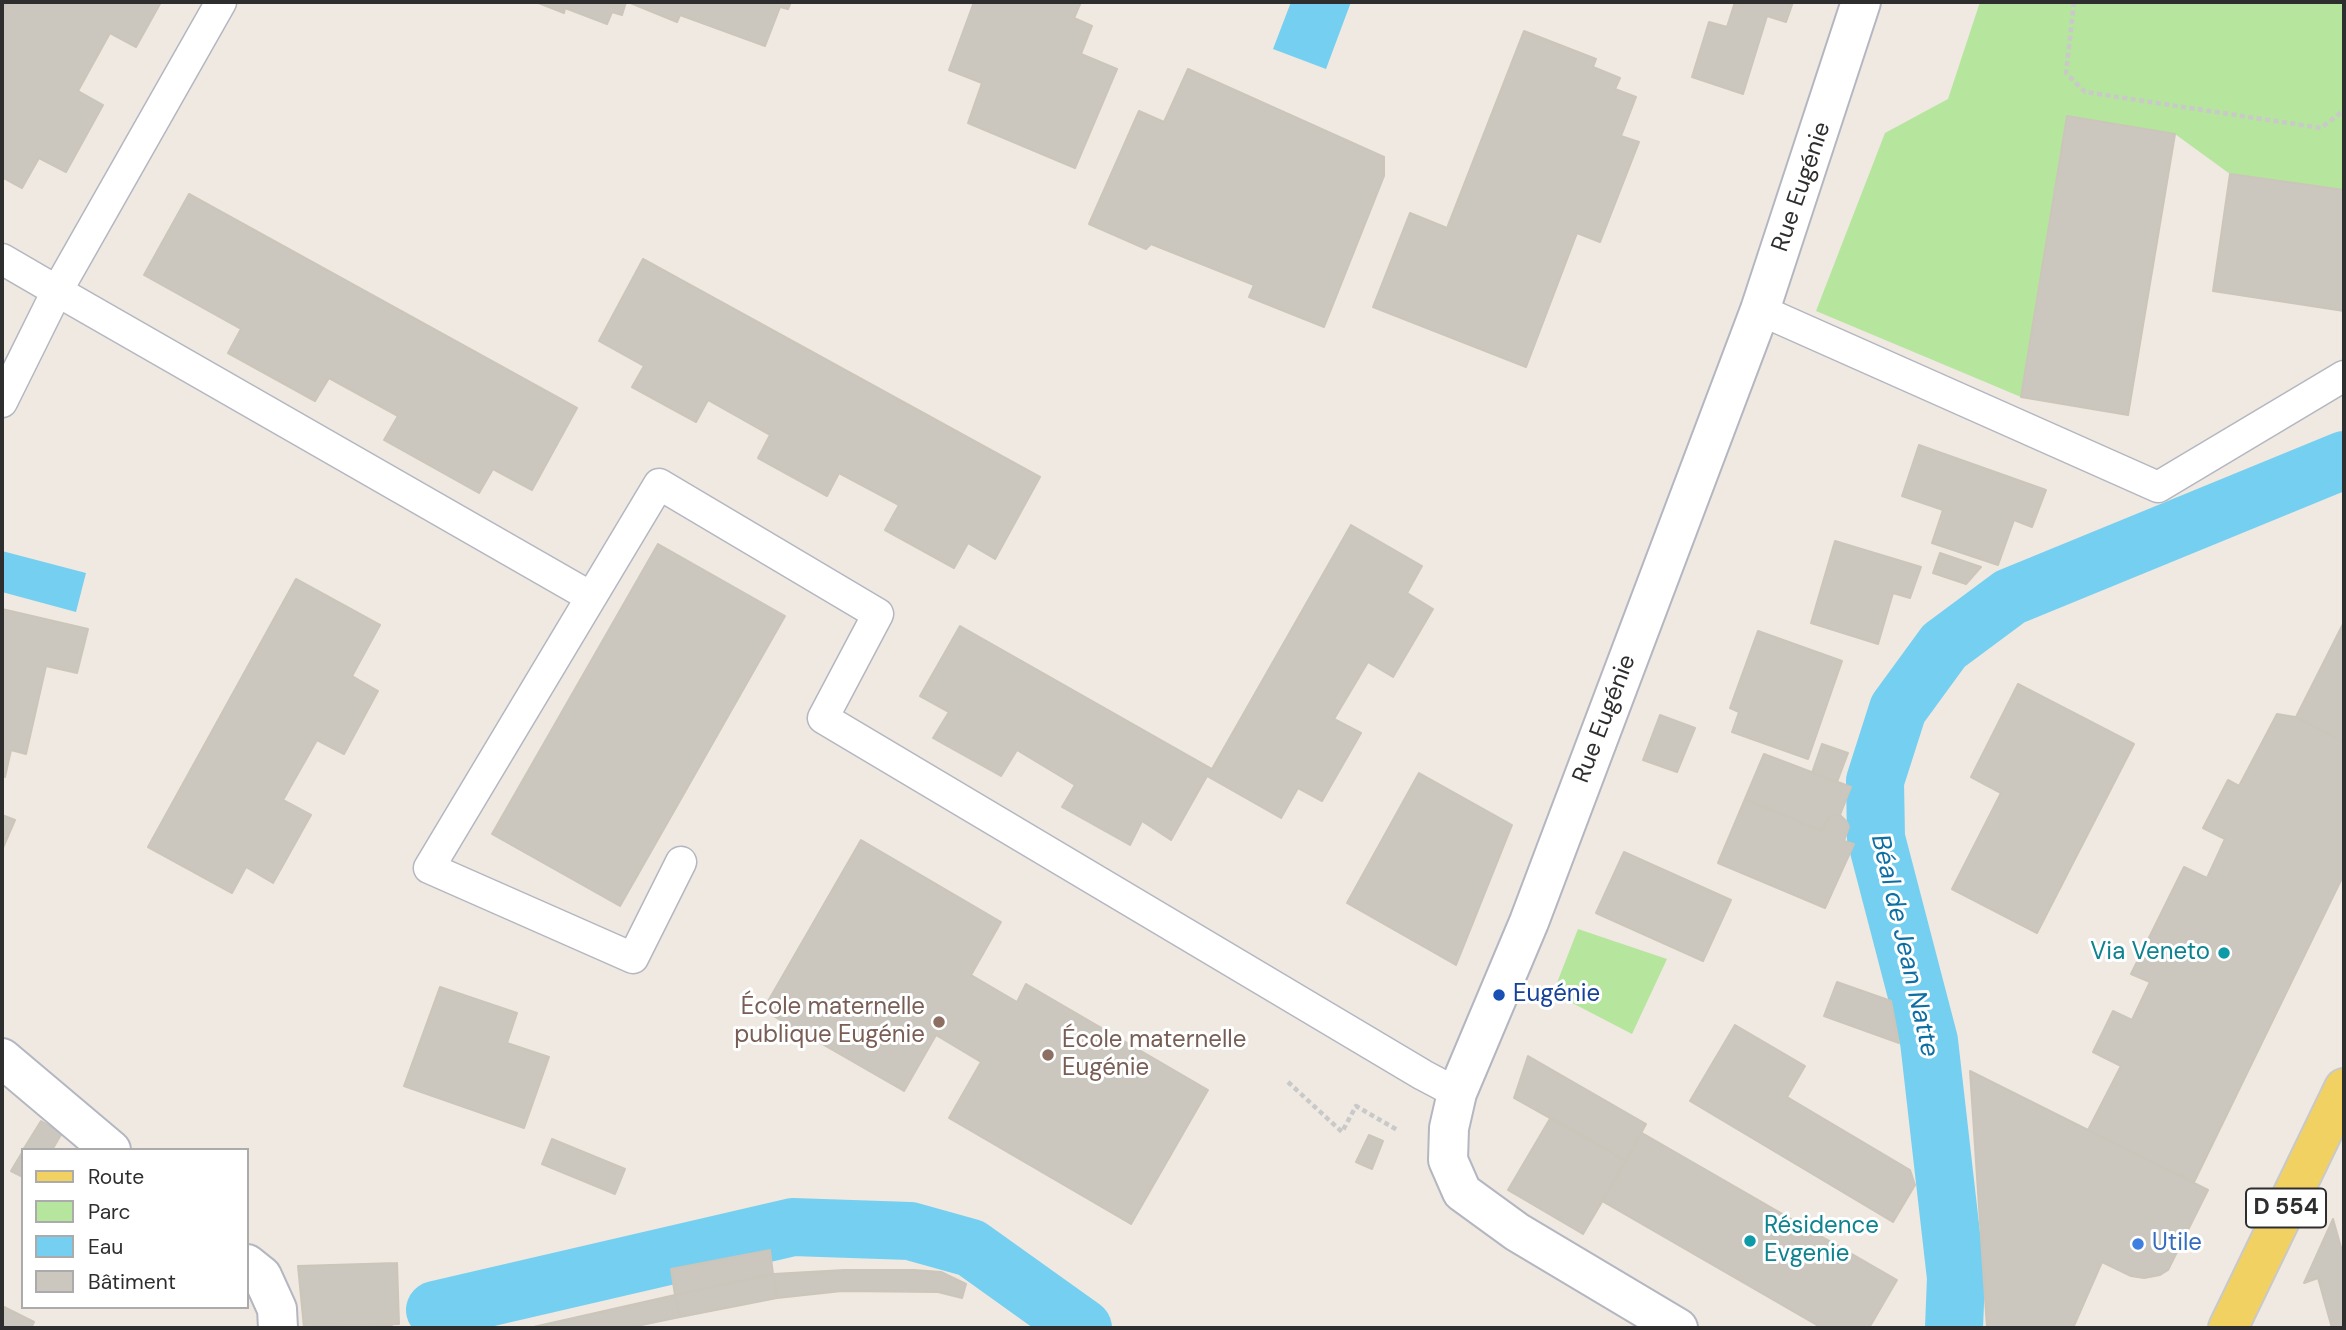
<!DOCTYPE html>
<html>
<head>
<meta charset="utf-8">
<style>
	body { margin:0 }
	#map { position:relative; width:2346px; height:1330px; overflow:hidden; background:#efe9e1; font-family:"DM Sans",sans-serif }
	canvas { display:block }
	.frame { position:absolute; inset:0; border:4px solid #2e2e2e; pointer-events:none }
	.legend { position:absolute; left:21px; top:1148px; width:228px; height:161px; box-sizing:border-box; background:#fff; border:2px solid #ababab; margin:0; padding:9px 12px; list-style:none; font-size:21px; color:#2e2e2e }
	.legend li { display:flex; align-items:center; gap:14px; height:35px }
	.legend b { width:35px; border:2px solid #ababab }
</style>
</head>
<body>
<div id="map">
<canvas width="2346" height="1330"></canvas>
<div class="frame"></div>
<ul class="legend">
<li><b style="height:9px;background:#f2d163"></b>Route</li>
<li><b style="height:19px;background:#b6e59e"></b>Parc</li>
<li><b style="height:19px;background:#75cff0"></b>Eau</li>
<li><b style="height:19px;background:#cbc7bf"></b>Bâtiment</li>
</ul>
</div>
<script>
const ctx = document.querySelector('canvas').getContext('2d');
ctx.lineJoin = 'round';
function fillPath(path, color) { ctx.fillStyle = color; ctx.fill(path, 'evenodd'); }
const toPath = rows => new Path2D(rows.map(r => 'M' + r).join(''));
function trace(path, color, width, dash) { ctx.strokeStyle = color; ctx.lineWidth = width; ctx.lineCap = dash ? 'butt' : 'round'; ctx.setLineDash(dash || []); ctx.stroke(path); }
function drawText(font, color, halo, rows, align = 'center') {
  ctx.font = font + ' "DM Sans",sans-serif'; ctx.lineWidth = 6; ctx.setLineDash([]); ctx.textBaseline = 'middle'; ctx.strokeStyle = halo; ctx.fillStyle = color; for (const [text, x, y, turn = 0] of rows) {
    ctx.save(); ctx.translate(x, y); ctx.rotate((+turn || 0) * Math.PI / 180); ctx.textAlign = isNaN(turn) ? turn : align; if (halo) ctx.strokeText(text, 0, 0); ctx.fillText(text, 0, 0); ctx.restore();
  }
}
fillPath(toPath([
	[1980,2,2344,2,2344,190,2230,174,2175,134,2068,116,2021,397,1816,311,1885,133,1948,99],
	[1578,929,1667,959,1632,1034,1553,993]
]), '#b6e59e');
fillPath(toPath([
	[1291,2,1351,2,1326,69,1273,49],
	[2,551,86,573,76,612,2,592]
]), '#75cff0');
trace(toPath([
	[435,1310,793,1227,910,1231,971,1248,1083,1328],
	[1954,1328,1956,1278,1929,1041,1876,838,1875,781,1898,709,1944,646,2010,597,2344,460]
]), '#75cff0', 58);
const building = toPath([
	[6,2,161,2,136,47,110,33,78,91,103,105,66,172,39,158,22,188,2,177,2,10,6,2],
	[536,2,626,2,622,15,612,12,607,24,565,8,564,13,536,2],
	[628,2,791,2,788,9,780,7,765,46,680,15,677,22,628,2],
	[974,2,1081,2,1074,18,1092,26,1081,54,1117,69,1075,168,968,123,982,83,949,70,974,2],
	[1735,2,1793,2,1786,22,1767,16,1743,94,1692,77,1709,22,1727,27,1735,2],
	[1524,31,1596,59,1593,67,1620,78,1615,89,1636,97,1621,136,1639,142,1600,242,1577,233,1526,367,1373,307,1410,213,1447,228,1524,31],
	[1188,69,1384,157,1384,176,1324,327,1249,297,1254,285,1151,244,1146,249,1089,224,1139,111,1164,122,1188,69],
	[2067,116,2175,134,2128,415,2021,397,2067,116],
	[2230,174,2344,190,2344,311,2213,291,2230,174],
	[189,194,577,408,532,490,493,469,479,493,384,440,398,416,329,378,315,401,228,353,241,329,144,275,189,194],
	[643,259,1040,477,995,559,968,543,954,568,885,530,899,505,839,473,827,496,758,458,770,435,708,400,696,422,632,387,644,366,599,341,643,259],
	[1919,445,2046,490,2032,527,2014,520,1998,565,1932,543,1943,510,1902,496,1919,445],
	[1351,525,1422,566,1407,593,1433,609,1393,677,1368,662,1334,719,1361,733,1322,801,1298,788,1281,818,1207,776,1171,840,1142,821,1130,845,1062,807,1075,785,1017,750,1001,776,933,738,949,712,920,696,960,626,1212,769,1351,525],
	[1835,541,1921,567,1910,598,1893,593,1878,644,1811,623,1835,541],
	[658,544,785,616,620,906,492,834,658,544],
	[1940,553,1981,567,1966,584,1933,573,1940,553],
	[296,579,380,625,352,676,378,691,344,754,317,740,283,800,311,815,273,883,246,867,232,893,148,847,296,579],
	[2,609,88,629,77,673,46,666,26,754,11,750,5,777,2,776,2,609],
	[2344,622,2344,742,2296,717,2344,622],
	[1758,631,1842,661,1808,759,1732,732,1739,712,1730,708,1758,631],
	[2018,684,2134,744,2037,933,1952,889,2001,793,1971,777,2018,684],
	[2277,714,2295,717,2344,742,2344,874,2194,1182,2088,1130,2121,1066,2093,1052,2113,1011,2132,1020,2150,982,2131,974,2184,867,2207,878,2225,839,2203,828,2228,780,2239,786,2277,714],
	[1660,715,1695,728,1677,772,1643,760,1660,715],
	[1822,744,1848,753,1837,782,1812,773,1822,744],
	[1764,754,1851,787,1840,815,1834,815,1828,818,1822,831,1745,799,1764,754],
	[1419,773,1512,825,1456,965,1347,903,1419,773],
	[1745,799,1822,831,1828,818,1834,815,1840,815,1847,822,1849,827,1844,841,1854,844,1825,908,1718,863,1745,799],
	[2,815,15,820,2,850,2,815],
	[861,840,1001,922,971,975,1017,1002,1026,984,1208,1090,1131,1224,949,1118,981,1062,936,1035,904,1091,763,1010,861,840],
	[1624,852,1731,900,1703,961,1596,913,1624,852],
	[1837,982,1891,1001,1899,1043,1824,1016,1837,982],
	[440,987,517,1013,507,1043,549,1057,524,1128,404,1086,440,987],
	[1735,1025,1805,1066,1787,1097,1910,1170,1915,1185,1893,1222,1690,1101,1735,1025],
	[1528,1056,1646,1124,1626,1161,1514,1098,1528,1056],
	[1970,1071,2208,1190,2168,1270,2160,1275,2144,1278,2131,1276,2102,1262,2073,1328,1987,1328,1970,1071],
	[1551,1117,1626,1161,1583,1234,1508,1190,1551,1117],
	[41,1121,62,1133,52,1150,23,1150,41,1121],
	[1642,1133,1897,1280,1869,1328,1822,1328,1602,1201,1642,1133],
	[1369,1135,1383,1141,1372,1169,1356,1162,1369,1135],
	[552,1139,625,1169,615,1194,542,1164,552,1139],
	[23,1151,23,1177,11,1171,23,1151],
	[2333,1219,2344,1258,2344,1328,2332,1328,2318,1278,2304,1283,2333,1219],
	[770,1250,773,1274,675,1295,671,1269,770,1250],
	[397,1263,399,1324,304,1328,298,1266,397,1263],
	[845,1270,914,1270,941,1272,966,1284,962,1298,938,1292,842,1291,777,1298,773,1274,845,1270],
	[773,1274,777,1298,680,1317,675,1295,773,1274],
	[675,1295,680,1317,627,1328,529,1328,675,1295],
	[2,1306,34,1322,31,1328,2,1328,2,1306],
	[392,1324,392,1328,307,1328,307,1327,392,1324]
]);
fillPath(building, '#cbc7bf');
trace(building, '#cbc5ba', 2);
const service = toPath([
	[221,2,57,291,591,597],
	[2,259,57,291,2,402],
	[1760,310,2158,487,2344,376],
	[681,862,633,958,429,868,659,484,878,614,823,718,1423,1075,1457,1093]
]);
const minor = toPath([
	[2,1058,111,1150],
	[247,1264,262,1276,277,1309,278,1328],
	[1678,1328,1517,1232,1462,1192,1448,1160,1449,1128,1457,1093,1529,922,1760,310,1861,2]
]);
const primary = toPath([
	[2228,1328,2344,1088]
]);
trace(service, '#b4b7c1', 33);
trace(minor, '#b4b7c1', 42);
trace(primary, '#c9c9c9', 42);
trace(toPath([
	[2074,2,2066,73,2085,92,2321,128,2344,110],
	[1288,1082,1342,1132,1356,1106,1399,1131]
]), '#c9c9c9', 4.5, [5, 3.5]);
trace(service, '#fff', 30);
trace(minor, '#fff', 38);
trace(primary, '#f2d163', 38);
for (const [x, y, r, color] of [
	[2224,953,7,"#0f9aa8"],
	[1499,995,7,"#1a4fb4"],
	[939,1022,7,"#8d6e63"],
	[1048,1055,7,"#8d6e63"],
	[1750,1241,7,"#0f9aa8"],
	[2138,1244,7,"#3f7fe0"]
]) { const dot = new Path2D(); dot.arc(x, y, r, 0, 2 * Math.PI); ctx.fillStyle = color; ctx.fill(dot); trace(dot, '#fff', 2.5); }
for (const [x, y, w] of [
	[2286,1208,80]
]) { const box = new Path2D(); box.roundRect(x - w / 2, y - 19.5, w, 39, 5); ctx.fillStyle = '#fff'; ctx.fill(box); trace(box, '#2e2e2e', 2); }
drawText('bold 23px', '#2e2e2e', null, [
	["D 554",2286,1208]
]);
drawText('24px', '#2e2e2e', '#fff', [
	["Rue Eugénie",1802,187,-71],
	["Rue Eugénie",1605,719,-69]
]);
drawText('24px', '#0d838f', '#fff', [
	["Via Veneto",2210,953],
	["Résidence",1764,1227,"left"],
	["Evgenie",1764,1255,"left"]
], 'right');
drawText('24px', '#164399', '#fff', [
	["Eugénie",1513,995]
], 'left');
drawText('24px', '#785e54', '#fff', [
	["École maternelle",925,1008],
	["publique Eugénie",925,1036],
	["École maternelle",1062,1041,"left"],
	["Eugénie",1062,1069,"left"]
], 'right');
drawText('24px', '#366cbe', '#fff', [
	["Utile",2152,1244]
], 'left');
drawText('italic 26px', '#0d6fa3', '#fff', [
	["Béal de Jean Natte",1904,946,77]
]);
</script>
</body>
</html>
